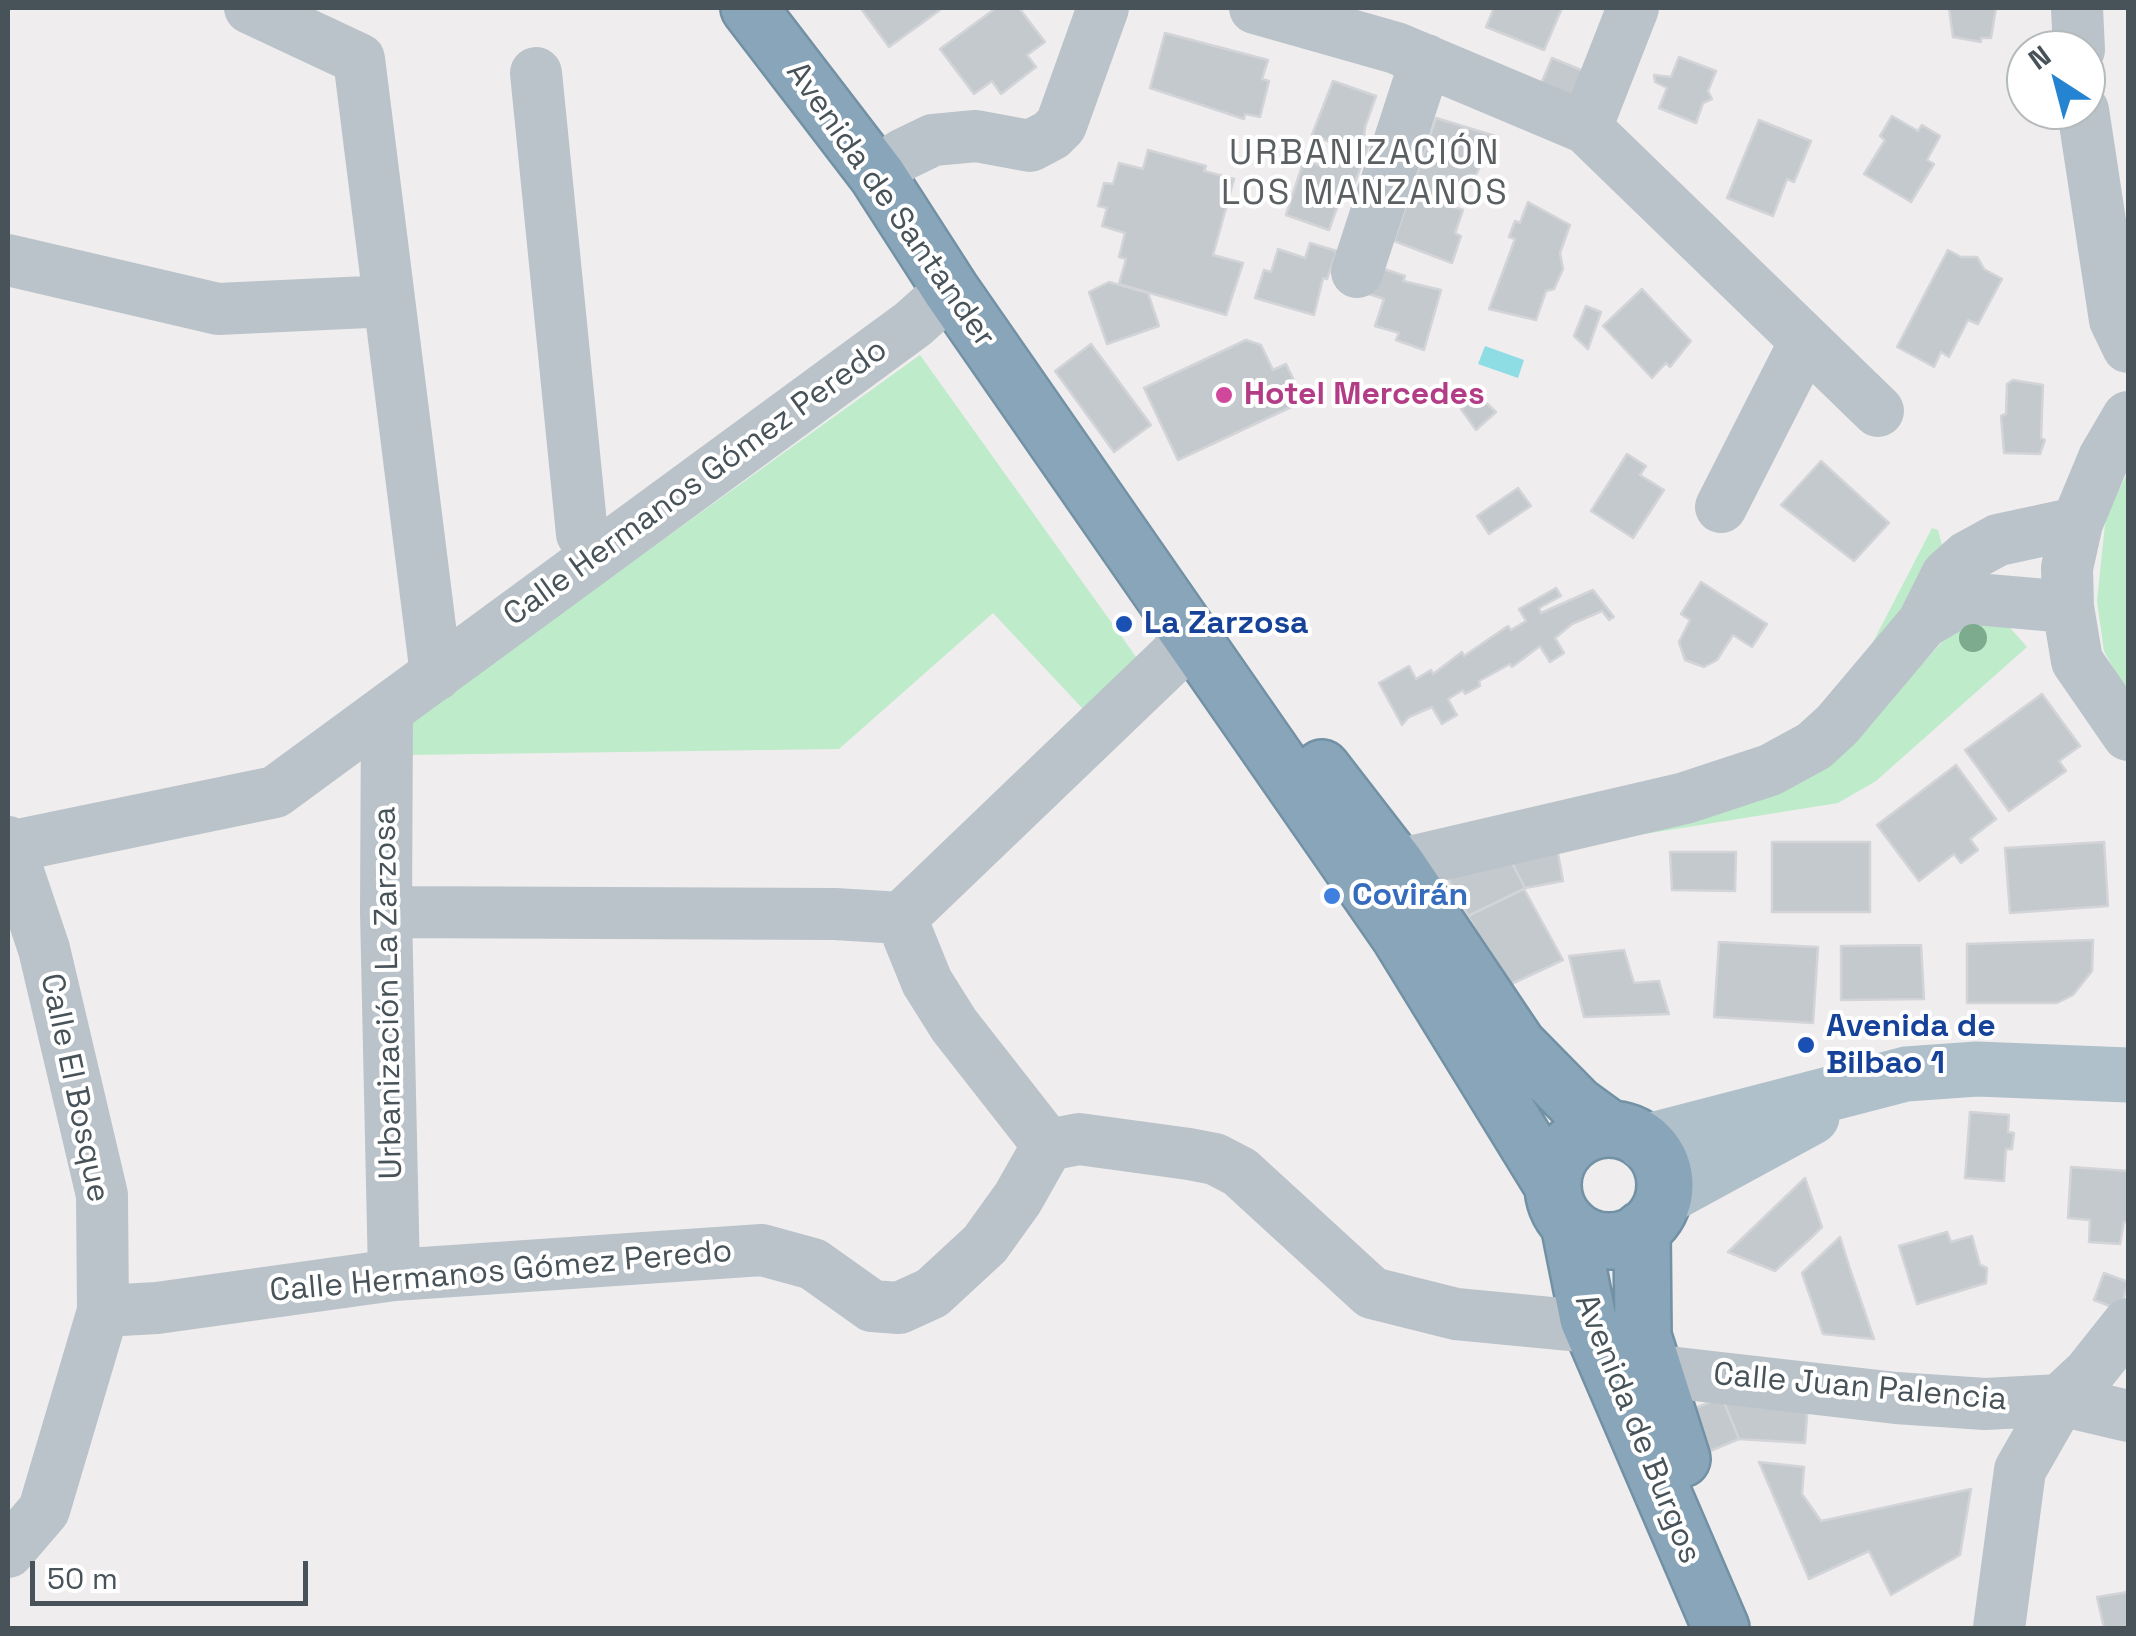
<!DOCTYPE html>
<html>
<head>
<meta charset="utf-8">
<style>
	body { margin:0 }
	#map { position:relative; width:2136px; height:1636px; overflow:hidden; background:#f0edee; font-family:"Space Grotesk",sans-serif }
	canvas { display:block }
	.frame { position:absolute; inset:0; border:10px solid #475359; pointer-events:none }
	.north { position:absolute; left:2006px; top:30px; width:100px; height:100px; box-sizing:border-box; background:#fff; border:2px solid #b5babd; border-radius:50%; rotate:324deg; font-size:28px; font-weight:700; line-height:40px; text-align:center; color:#475359 }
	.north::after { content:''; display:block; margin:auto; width:35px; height:45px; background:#2584d2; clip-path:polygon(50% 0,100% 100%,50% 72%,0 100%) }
	.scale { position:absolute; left:30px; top:1561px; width:278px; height:45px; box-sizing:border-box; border:5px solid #475359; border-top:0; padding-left:12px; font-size:30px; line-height:35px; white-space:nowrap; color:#475359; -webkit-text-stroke:8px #fff; paint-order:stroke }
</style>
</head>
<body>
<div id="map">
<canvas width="2136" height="1636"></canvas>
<div class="frame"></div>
<div class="north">N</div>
<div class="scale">50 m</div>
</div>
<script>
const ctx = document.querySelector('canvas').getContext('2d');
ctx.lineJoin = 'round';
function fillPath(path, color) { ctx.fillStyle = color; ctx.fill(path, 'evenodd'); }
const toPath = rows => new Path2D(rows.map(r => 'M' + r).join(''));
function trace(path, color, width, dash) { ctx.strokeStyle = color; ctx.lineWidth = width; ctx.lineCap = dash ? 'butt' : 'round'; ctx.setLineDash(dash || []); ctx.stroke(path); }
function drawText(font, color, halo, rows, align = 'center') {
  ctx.font = font + ' "Space Grotesk",sans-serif'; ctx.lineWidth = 8; ctx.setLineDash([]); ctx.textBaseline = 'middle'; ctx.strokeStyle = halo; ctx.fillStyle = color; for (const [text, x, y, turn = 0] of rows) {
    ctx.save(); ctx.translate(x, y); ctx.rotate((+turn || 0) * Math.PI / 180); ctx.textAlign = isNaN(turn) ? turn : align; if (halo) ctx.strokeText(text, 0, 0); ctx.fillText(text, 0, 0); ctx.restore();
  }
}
fillPath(toPath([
	[920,355,1139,661,1083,709,993,613,839,749,408,755,412,720],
	[2128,472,2128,696,2104,651,2097,601,2106,515],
	[1932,528,1938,530,1942,545,1928,579,1872,644],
	[2005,622,2027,647,1876,781,1838,803,1638,835,1843,752,1959,623]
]), '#beebca');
fillPath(toPath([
	[1485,346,1524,360,1518,378,1478,364]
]), '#8edde5');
const building = toPath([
	[866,8,938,8,940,10,889,47,862,10,866,8],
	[996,8,1019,8,1045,42,1027,55,1036,67,1001,94,992,81,974,94,940,49,996,8],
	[1494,8,1562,8,1544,50,1486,27,1494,8],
	[1949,8,1996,8,1991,38,1981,38,1981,42,1953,37,1949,8],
	[1165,33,1268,60,1262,79,1269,81,1260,117,1245,114,1244,119,1150,88,1165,33],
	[1679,57,1716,71,1708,91,1712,99,1703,103,1696,123,1659,108,1667,88,1655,82,1654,75,1671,77,1679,57],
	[1552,58,1586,72,1576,98,1541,84,1552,58],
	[1333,81,1376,96,1365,127,1364,139,1370,141,1352,191,1347,190,1340,199,1329,230,1286,215,1304,160,1325,167,1333,143,1312,135,1333,81],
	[1892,116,1918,131,1922,125,1940,136,1927,160,1934,164,1911,202,1864,174,1885,140,1880,136,1892,116],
	[1436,118,1495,136,1471,185,1445,176,1436,201,1463,210,1455,233,1461,236,1452,263,1394,241,1436,118],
	[1759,120,1811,141,1794,182,1787,179,1773,216,1727,198,1759,120],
	[1148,150,1206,166,1204,171,1234,179,1213,255,1243,263,1226,315,1119,284,1126,259,1119,257,1125,233,1102,226,1107,208,1098,206,1104,183,1113,184,1119,163,1143,169,1148,150],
	[1528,202,1570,225,1560,253,1563,269,1554,289,1546,291,1536,320,1489,309,1515,239,1509,237,1515,221,1520,223,1528,202],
	[1310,243,1337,251,1327,279,1323,278,1314,315,1255,298,1264,270,1271,272,1278,249,1305,258,1310,243],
	[1948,250,1961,257,1977,257,1984,269,2002,279,1978,324,1968,320,1949,357,1941,352,1934,367,1897,347,1948,250],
	[1378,267,1405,276,1403,281,1441,290,1424,350,1396,340,1399,333,1375,326,1384,299,1369,294,1378,267],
	[1109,282,1148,293,1159,326,1107,344,1089,292,1109,282],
	[1642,289,1691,341,1670,367,1666,363,1652,378,1603,326,1642,289],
	[1586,306,1601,312,1588,349,1574,336,1586,306],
	[1246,340,1261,345,1273,370,1286,364,1304,401,1178,460,1144,388,1246,340],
	[1091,344,1151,425,1114,452,1055,371,1091,344],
	[2013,380,2043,385,2041,438,2045,440,2040,454,2004,453,2001,416,2006,414,2007,384,2013,380],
	[1478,395,1496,412,1476,430,1461,409,1478,395],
	[1627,454,1646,466,1640,475,1664,490,1633,538,1591,511,1627,454],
	[1821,461,1889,523,1854,561,1781,505,1821,461],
	[1518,488,1531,506,1489,534,1477,516,1518,488],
	[1701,582,1767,624,1752,647,1733,635,1717,660,1704,667,1685,660,1679,642,1690,620,1681,614,1701,582],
	[1556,588,1561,596,1539,608,1541,613,1593,590,1614,617,1609,620,1602,611,1572,624,1555,638,1564,653,1550,662,1540,646,1512,667,1510,664,1479,681,1480,686,1465,694,1463,690,1448,699,1457,715,1442,724,1432,707,1409,717,1402,725,1379,683,1409,666,1416,679,1431,670,1433,674,1462,652,1464,656,1508,626,1511,630,1526,621,1519,609,1556,588],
	[2042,694,2080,746,2059,761,2066,771,2009,811,1965,750,2042,694],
	[1956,765,1996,819,1970,839,1978,850,1961,863,1954,854,1919,881,1877,825,1956,765],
	[1772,842,1870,842,1870,912,1772,912,1772,842],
	[2104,842,2108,906,2010,913,2005,848,2104,842],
	[1557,848,1563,881,1525,888,1509,857,1557,848],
	[1670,852,1736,852,1735,891,1672,890,1670,852],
	[1509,857,1525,888,1468,916,1442,867,1509,857],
	[1524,889,1563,960,1507,986,1468,916,1524,889],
	[2093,940,2092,971,2073,995,2057,1003,1967,1003,1967,944,2093,940],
	[1719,942,1818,947,1813,1023,1714,1017,1719,942],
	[1921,945,1924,999,1841,1000,1841,946,1921,945],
	[1624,950,1634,983,1659,981,1669,1014,1584,1017,1569,956,1624,950],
	[1970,1112,2009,1115,2008,1132,2014,1133,2012,1149,2006,1149,2004,1181,1965,1178,1970,1112],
	[2071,1167,2128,1171,2128,1222,2124,1222,2120,1244,2089,1242,2090,1220,2068,1218,2071,1167],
	[1805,1178,1822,1227,1813,1236,1775,1271,1728,1252,1805,1178],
	[1947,1232,1951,1242,1972,1236,1980,1265,1987,1268,1986,1283,1917,1304,1899,1246,1947,1232],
	[1840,1237,1851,1272,1874,1339,1823,1334,1802,1273,1840,1237],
	[2104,1273,2128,1282,2120,1310,2094,1300,2104,1273],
	[1722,1397,1808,1403,1805,1443,1739,1439,1722,1397],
	[1722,1397,1739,1439,1703,1454,1686,1412,1722,1397],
	[1759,1462,1804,1467,1802,1494,1821,1521,1971,1489,1960,1555,1891,1595,1869,1551,1809,1579,1759,1462],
	[2128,1592,2128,1628,2104,1628,2097,1597,2128,1592]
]);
fillPath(building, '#c4c9cd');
trace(building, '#d2d4d8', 2.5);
const highway = toPath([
	[749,8,877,175,951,290,1400,937,1553,1186],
	[1322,768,1397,865,1518,1045,1577,1105,1610,1129],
	'1553 1185a56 56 0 1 1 112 0a56 56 0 1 1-112 0Z',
	[1569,1224,1588,1319,1721,1628],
	[1642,1229,1643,1336,1682,1459]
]);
trace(highway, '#7391a5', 60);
trace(toPath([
	[250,8,359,59,436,675],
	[1255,8,1396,48,1586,128,1878,411],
	[2077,8,2079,50],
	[536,73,582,534,598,555],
	[2083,110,2115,320,2128,347],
	[1586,128,1633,8],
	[877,175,902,155,933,140,976,136,1030,146,1051,135,1061,125,1103,8],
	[8,260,218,309,389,301],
	[1357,272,1426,60],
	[2128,417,2104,458,2077,523,2067,568,2068,607,2077,661,2128,735],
	[1721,507,1805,342],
	[1923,623,1950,607,1976,599,2068,607],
	[387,712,386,912,394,1275],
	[8,842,44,949,102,1195,103,1311,44,1510,8,1552],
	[9,847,275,792,913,324,951,290],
	[1397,865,1685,798,1770,770,1814,746,1837,725,1923,623,1947,575,1967,557,1998,540,2077,523],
	[386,912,835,914,901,918],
	[1048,1145,954,1025,927,982,901,918,1192,639],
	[103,1311,157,1308,394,1275,762,1250,813,1264,872,1306,899,1308,932,1293,985,1244,1018,1198,1048,1145,1079,1139,1189,1154,1215,1159,1240,1172,1372,1293,1456,1314,1592,1327],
	[1651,1370,1896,1398,1985,1404,2060,1400,2128,1416],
	[1999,1628,2020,1470,2060,1400,2089,1373,2128,1324]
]), '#bac3c9', 52);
trace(toPath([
	[1644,1142,1906,1074,1977,1069,2128,1075],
	[1665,1197,1812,1117]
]), '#afc0ca', 55);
trace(highway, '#88a5b9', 55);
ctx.fillStyle = '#7cab8e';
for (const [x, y] of [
	[1973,638]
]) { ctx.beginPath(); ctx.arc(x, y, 14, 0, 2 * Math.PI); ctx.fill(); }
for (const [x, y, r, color] of [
	[1224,395,10,"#d1479c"],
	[1124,624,10,"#1a4fb4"],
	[1332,896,10,"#3f7fe0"],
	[1806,1045,10,"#1a4fb4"]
]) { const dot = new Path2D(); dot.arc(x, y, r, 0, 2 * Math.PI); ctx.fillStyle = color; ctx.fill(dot); trace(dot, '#fff', 4); }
drawText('32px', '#475359', '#fff', [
	["Avenida de Santander",890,205,55],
	["Calle Hermanos Gómez Peredo",696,483,-36],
	["Urbanización La Zarzosa",389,993,-91],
	["Calle El Bosque",74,1088,78],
	["Calle Hermanos Gómez Peredo",501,1272,-5],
	["Calle Juan Palencia",1860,1388,5],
	["Avenida de Burgos",1637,1429,68]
]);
drawText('bold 32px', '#b23c85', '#fff', [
	["Hotel Mercedes",1244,395]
], 'left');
drawText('bold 32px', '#164399', '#fff', [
	["La Zarzosa",1144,624],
	["Avenida de",1826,1027],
	["Bilbao 1",1826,1064]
], 'left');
drawText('bold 32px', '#366cbe', '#fff', [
	["Covirán",1352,896]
], 'left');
ctx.letterSpacing = '2.5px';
drawText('35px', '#5a5f62', '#fff', [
	["URBANIZACIÓN",1365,155],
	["LOS MANZANOS",1365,195]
]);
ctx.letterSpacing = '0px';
</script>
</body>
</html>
